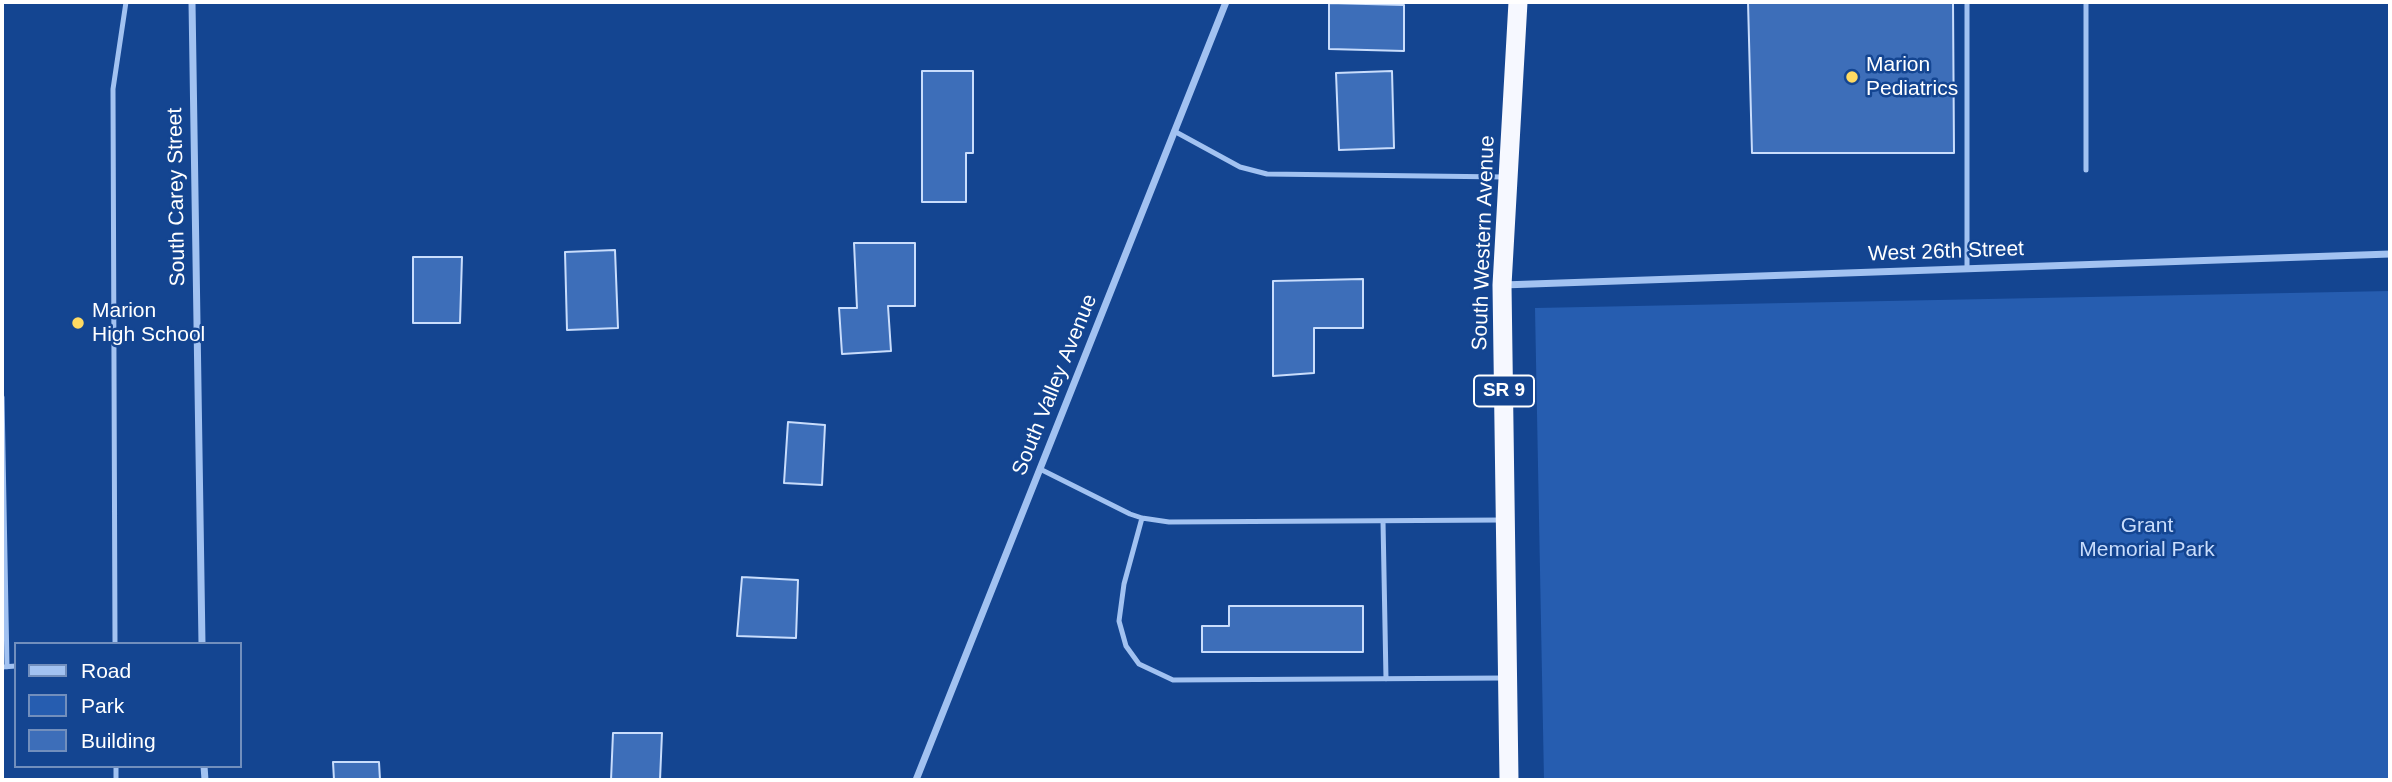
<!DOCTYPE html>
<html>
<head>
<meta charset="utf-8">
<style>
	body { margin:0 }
	#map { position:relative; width:2392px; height:782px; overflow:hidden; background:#144591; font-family:Helvetica,sans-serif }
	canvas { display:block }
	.frame { position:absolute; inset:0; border:4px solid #fff; pointer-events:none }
	.legend { position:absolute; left:14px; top:642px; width:228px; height:126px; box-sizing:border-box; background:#144591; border:2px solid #728fbd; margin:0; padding:9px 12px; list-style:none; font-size:21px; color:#fff }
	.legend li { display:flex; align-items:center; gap:14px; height:35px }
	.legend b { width:35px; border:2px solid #728fbd }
</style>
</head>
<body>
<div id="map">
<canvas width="2392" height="782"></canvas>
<div class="frame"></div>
<ul class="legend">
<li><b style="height:9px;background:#a2c2f1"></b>Road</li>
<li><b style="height:19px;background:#265db0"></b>Park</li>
<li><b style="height:19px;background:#3d6eb9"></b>Building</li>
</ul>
</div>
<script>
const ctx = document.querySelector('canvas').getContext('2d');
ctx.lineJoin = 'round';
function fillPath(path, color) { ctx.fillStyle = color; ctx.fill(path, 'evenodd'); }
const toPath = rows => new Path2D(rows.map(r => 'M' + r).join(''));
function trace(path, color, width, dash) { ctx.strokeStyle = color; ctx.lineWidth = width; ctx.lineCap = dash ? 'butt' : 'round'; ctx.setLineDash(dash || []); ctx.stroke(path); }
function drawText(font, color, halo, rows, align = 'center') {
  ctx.font = font + ' Helvetica,sans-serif'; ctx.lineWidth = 5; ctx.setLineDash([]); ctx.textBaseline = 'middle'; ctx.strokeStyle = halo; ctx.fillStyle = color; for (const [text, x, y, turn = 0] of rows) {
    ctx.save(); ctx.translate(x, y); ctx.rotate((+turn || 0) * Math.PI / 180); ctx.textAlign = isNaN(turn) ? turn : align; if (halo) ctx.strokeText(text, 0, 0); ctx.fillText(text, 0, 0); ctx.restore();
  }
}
fillPath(toPath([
	[2390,291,2390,780,1544,780,1535,308]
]), '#265db0');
const building = toPath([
	[1748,2,1953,2,1954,153,1752,153,1748,2],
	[1329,3,1404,5,1404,51,1329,49,1329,3],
	[922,71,973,71,973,153,966,153,966,202,922,202,922,71],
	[1392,71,1394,148,1339,150,1336,73,1392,71],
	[854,243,915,243,915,306,888,306,891,351,842,354,839,308,857,308,854,243],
	[615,250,618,328,567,330,565,252,615,250],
	[413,257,462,257,460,323,413,323,413,257],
	[1363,279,1363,328,1314,328,1314,373,1273,376,1273,281,1363,279],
	[788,422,825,425,822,485,784,483,788,422],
	[742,577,798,580,796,638,737,636,742,577],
	[1229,606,1363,606,1363,652,1202,652,1202,626,1229,626,1229,606],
	[613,733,662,733,660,780,611,780,613,733],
	[333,762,379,762,380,780,334,780,333,762]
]);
fillPath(building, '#3d6eb9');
trace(building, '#c9ddfc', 2);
trace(toPath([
	[1967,2,1967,269],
	[2086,2,2086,170],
	[1174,131,1240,167,1267,174,1505,177],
	[2,397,7,667],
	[1040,469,1130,514,1142,518,1169,522,1502,520],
	[1142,518,1124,584,1119,621,1126,646,1139,664,1173,680,1504,678],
	[1383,521,1386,679],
	[115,644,113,89,126,2],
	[2,667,16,666],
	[116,766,116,780]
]), '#a2c2f1', 5);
trace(toPath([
	[192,2,202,644],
	[1503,285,2390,254],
	[204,766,205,780],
	[916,780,1226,2]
]), '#a2c2f1', 7);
trace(toPath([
	[1509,780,1502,285,1518,2]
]), '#f6f8ff', 19);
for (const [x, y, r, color] of [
	[1852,77,7,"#ffda62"],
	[78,323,7,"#ffda62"]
]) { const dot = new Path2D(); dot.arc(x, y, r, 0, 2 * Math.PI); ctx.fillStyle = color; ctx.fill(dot); trace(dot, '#144591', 2.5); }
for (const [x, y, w] of [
	[1504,391,60]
]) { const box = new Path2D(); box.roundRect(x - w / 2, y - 15.5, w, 31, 5); ctx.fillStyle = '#144591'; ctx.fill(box); trace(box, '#fff', 2); }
drawText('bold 19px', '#fff', null, [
	["SR 9",1504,391]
]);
drawText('21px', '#fff', '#144591', [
	["Marion",1866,65],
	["Pediatrics",1866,89],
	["Marion",92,311],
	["High School",92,335]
], 'left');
drawText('21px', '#fff', '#144591', [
	["South Carey Street",177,197,-91],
	["South Western Avenue",1484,243,-88],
	["West 26th Street",1946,252,-2],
	["South Valley Avenue",1055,385,-68]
]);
drawText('21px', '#c9ddfc', '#144591', [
	["Grant",2147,526],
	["Memorial Park",2147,550]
]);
</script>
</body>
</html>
